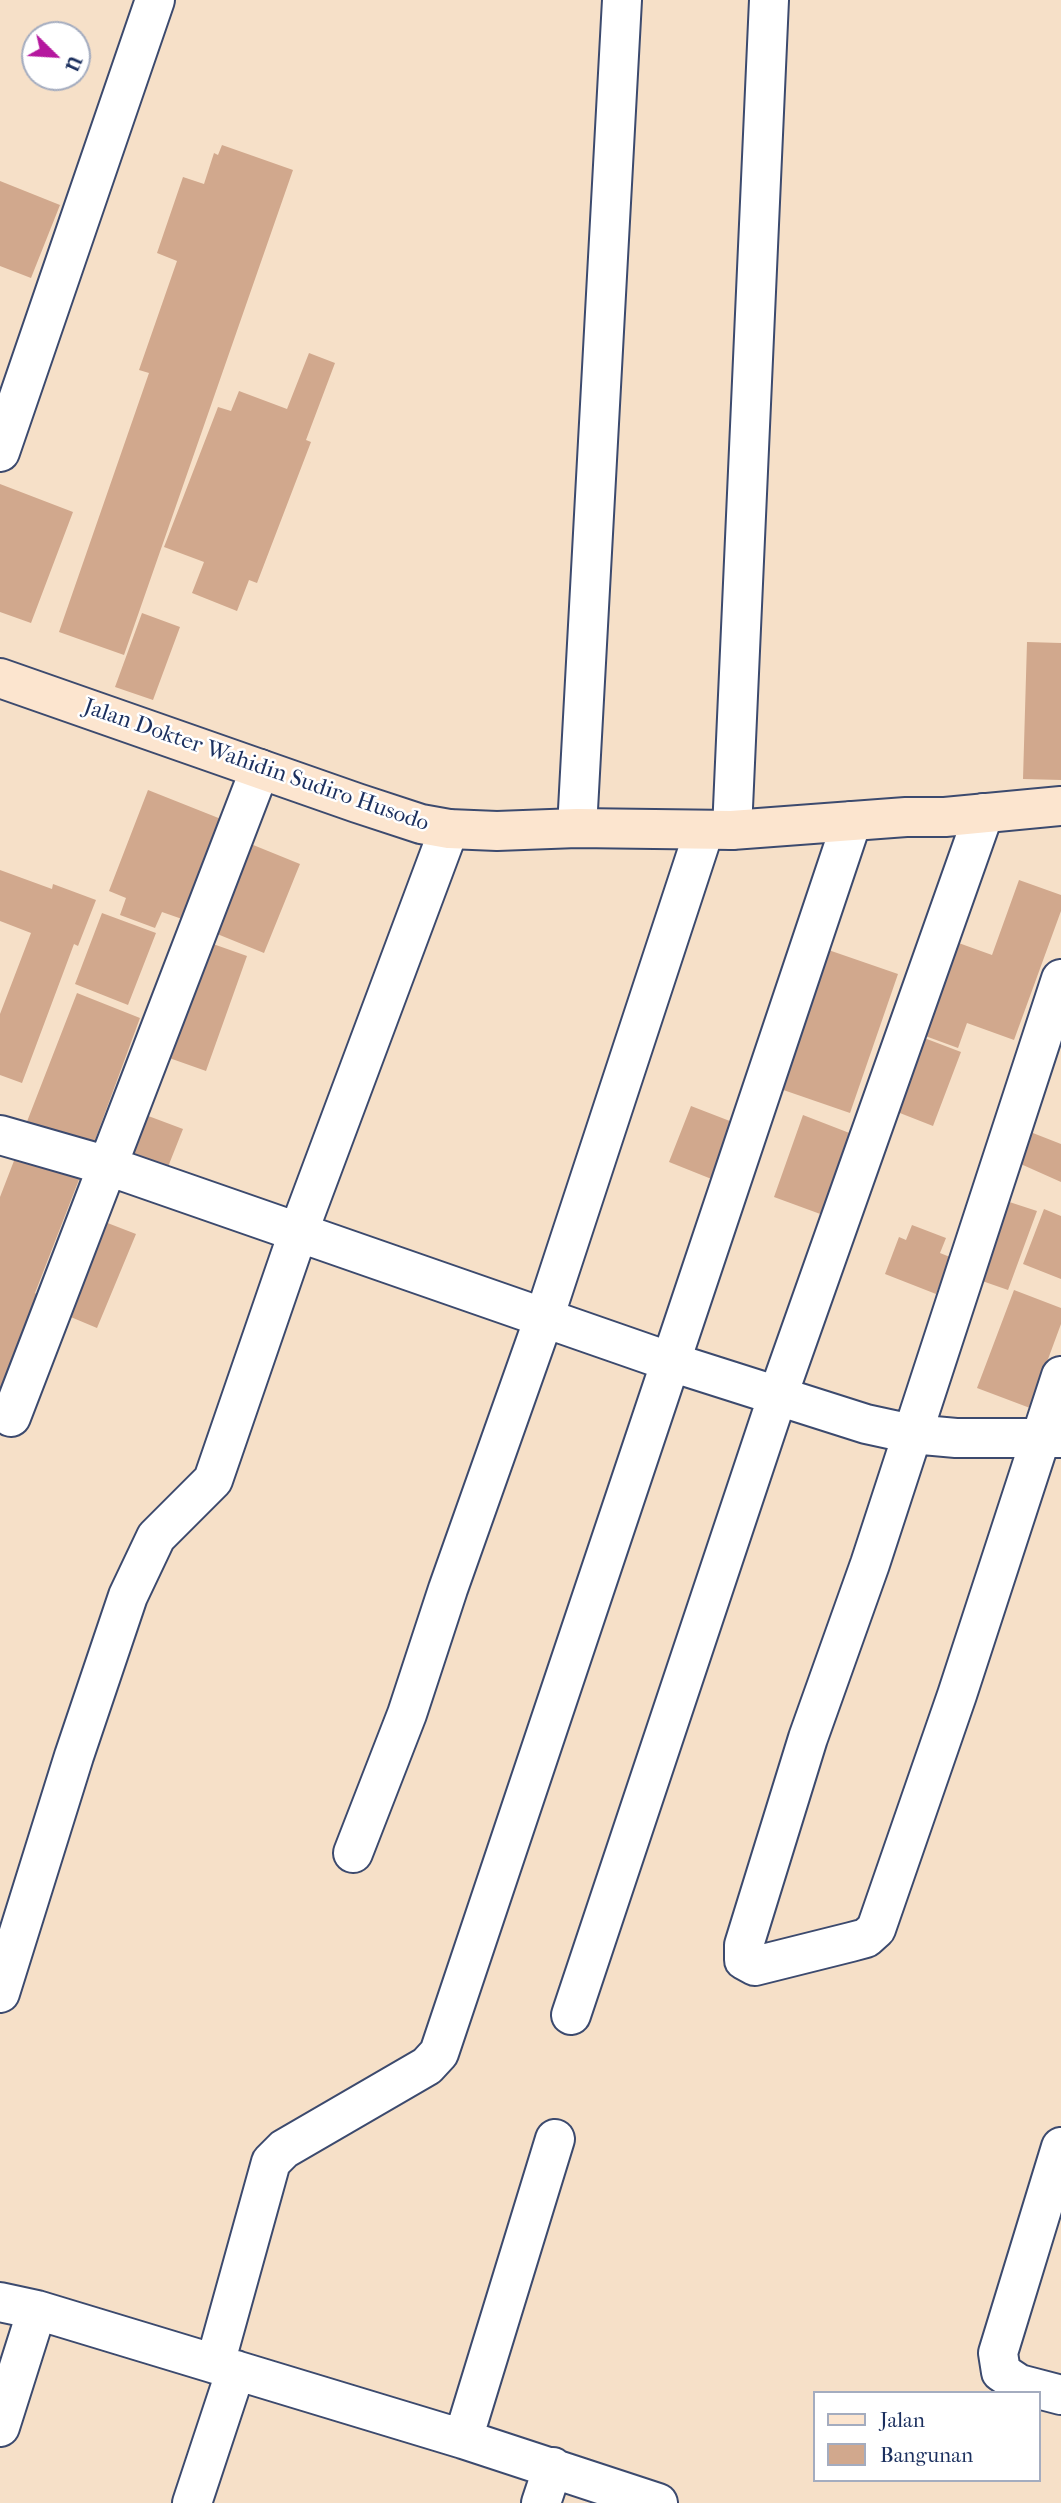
<!DOCTYPE html>
<html>
<head>
<meta charset="utf-8">
<style>
	body { margin:0 }
	#map { position:relative; width:1061px; height:2503px; overflow:hidden; background:#f6e0c8; font-family:"IM FELL French Canon",serif }
	canvas { display:block }
	.legend { position:absolute; left:813px; top:2391px; width:228px; height:91px; box-sizing:border-box; background:#fff; border:2px solid #a4acbf; margin:0; padding:9px 12px; list-style:none; font-size:21px; color:#1b2f5e }
	.legend li { display:flex; align-items:center; gap:14px; height:35px }
	.legend b { width:35px; border:2px solid #a4acbf }
	.north { position:absolute; left:21px; top:21px; width:70px; height:70px; box-sizing:border-box; background:#fff; border:2px solid #a4acbf; border-radius:50%; rotate:114deg; font-size:19px; font-weight:700; line-height:28px; text-align:center; color:#1b2f5e }
	.north::after { content:''; display:block; margin:auto; width:24px; height:32px; background:#b5179e; clip-path:polygon(50% 0,100% 100%,50% 72%,0 100%) }
</style>
</head>
<body>
<div id="map">
<canvas width="1061" height="2503"></canvas>
<ul class="legend">
<li><b style="height:9px;background:#fce5cf"></b>Jalan</li>
<li><b style="height:19px;background:#d1a88d"></b>Bangunan</li>
</ul>
<div class="north">U</div>
</div>
<script>
const ctx = document.querySelector('canvas').getContext('2d');
ctx.lineJoin = 'round';
function fillPath(path, color) { ctx.fillStyle = color; ctx.fill(path, 'evenodd'); }
const toPath = rows => new Path2D(rows.map(r => 'M' + r).join(''));
function trace(path, color, width, dash) { ctx.strokeStyle = color; ctx.lineWidth = width; ctx.lineCap = dash ? 'butt' : 'round'; ctx.setLineDash(dash || []); ctx.stroke(path); }
function drawText(font, color, halo, rows, align = 'center') {
  ctx.font = font + ' "IM FELL French Canon",serif'; ctx.lineWidth = 5; ctx.setLineDash([]); ctx.textBaseline = 'middle'; ctx.strokeStyle = halo; ctx.fillStyle = color; for (const [text, x, y, turn = 0] of rows) {
    ctx.save(); ctx.translate(x, y); ctx.rotate((+turn || 0) * Math.PI / 180); ctx.textAlign = isNaN(turn) ? turn : align; if (halo) ctx.strokeText(text, 0, 0); ctx.fillText(text, 0, 0); ctx.restore();
  }
}
fillPath(toPath([
	[222,145,293,170,124,655,59,632,149,373,139,370,177,261,157,253,183,177,204,184,214,153,218,155],
	[0,181,60,205,31,278,0,266],
	[309,353,335,363,306,440,311,442,257,583,249,580,237,611,192,593,204,562,164,547,218,407,231,411,239,391,287,409],
	[0,484,73,512,31,623,0,612],
	[142,613,180,627,153,700,115,687],
	[1027,642,1061,643,1061,780,1023,779],
	[148,790,221,819,182,919,162,912,155,928,120,915,126,898,109,891],
	[236,838,300,864,264,953,200,927],
	[0,870,52,889,53,884,96,900,78,946,74,944,22,1083,0,1075,0,1014,31,933,0,921],
	[1019,880,1061,895,1061,911,1014,1040,967,1023,958,1048,909,1030,942,937,992,955],
	[102,913,156,933,128,1005,75,984],
	[199,939,247,956,206,1071,158,1054],
	[814,945,898,974,850,1113,766,1084],
	[77,993,140,1018,88,1159,21,1137],
	[919,1036,961,1052,933,1126,882,1106],
	[691,1106,735,1123,714,1180,669,1162],
	[135,1111,183,1129,162,1182,114,1163],
	[803,1115,852,1134,823,1215,774,1197],
	[1015,1126,1061,1144,1061,1182,1005,1157],
	[17,1153,80,1177,35,1293,39,1296,0,1397,0,1197],
	[991,1196,1037,1211,1008,1290,965,1275],
	[1044,1209,1061,1216,1061,1279,1023,1264],
	[92,1217,136,1234,97,1328,54,1310],
	[912,1225,946,1238,940,1253,950,1257,936,1294,885,1274,899,1237,906,1240],
	[1014,1290,1061,1308,1061,1324,1030,1408,977,1388]
]), '#d1a88d');
const minor = toPath([
	[0,452,155,0],
	[577,828,622,0],
	[732,830,769,0],
	[1061,979,870,1564,808,1738,744,1945,744,1960,755,1966,851,1942,866,1938,876,1929,957,1695,1061,1376],
	[0,1135,108,1166,671,1362,866,1424,912,1434,956,1438,1061,1438],
	[11,1417,260,769],
	[353,1853,407,1714,448,1589,544,1318,704,831],
	[0,1993,74,1756,128,1596,156,1537,213,1480,298,1233,449,829],
	[571,2015,778,1395,984,813],
	[1061,2147,998,2353,1001,2372,1019,2384,1061,2395],
	[0,2302,37,2310,463,2439,658,2503],
	[215,2364,271,2162,284,2149,427,2066,439,2053,852,821],
	[0,2427,37,2310],
	[463,2439,555,2139],
	[192,2503,236,2370],
	[541,2503,553,2467]
]);
const secondary = toPath([
	[0,678,357,803,421,824,449,829,497,831,577,828,732,830,906,817,945,817,1061,806]
]);
trace(minor, '#3c4a6e', 42);
trace(secondary, '#3c4a6e', 42);
trace(minor, '#fff', 38);
trace(secondary, '#fce5cf', 38);
drawText('23px', '#1b2f5e', '#fff', [
	["Jalan Dokter Wahidin Sudiro Husodo",256,766,19]
]);
</script>
</body>
</html>
